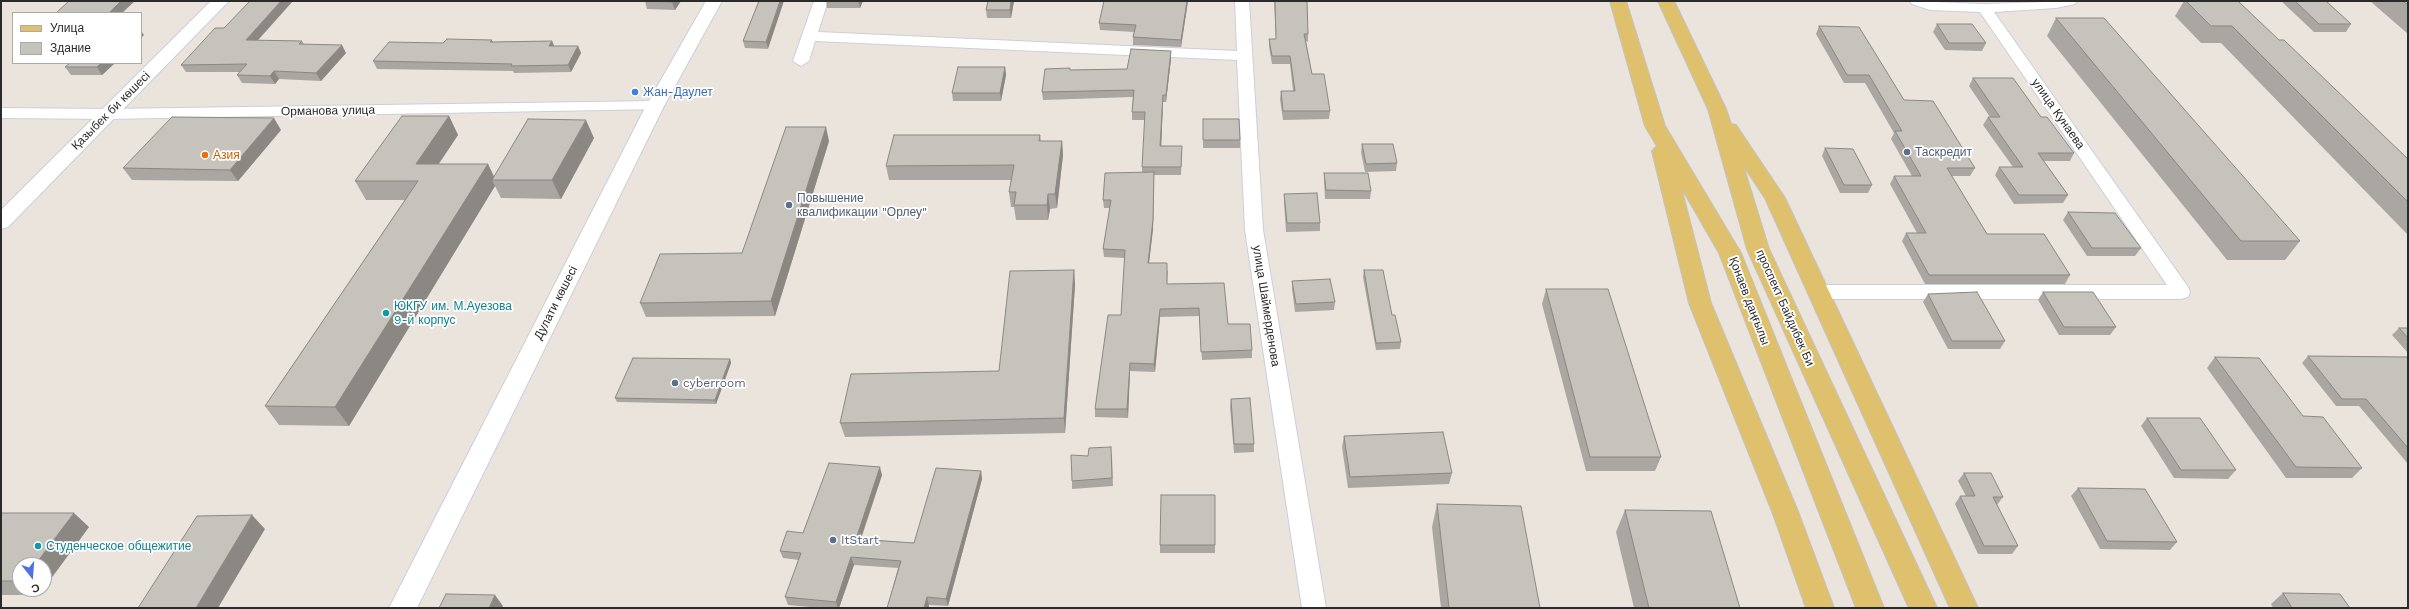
<!DOCTYPE html>
<html>
<head>
<meta charset="utf-8">
<style>
	body { margin:0 }
	#map { position:relative; width:2409px; height:609px; overflow:hidden; background:#eae4dd; font-family:"Work Sans",sans-serif }
	canvas { display:block }
	.frame { position:absolute; inset:0; border:2px solid #2a2a2a; pointer-events:none }
	.legend { position:absolute; left:12px; top:12px; width:130px; height:52px; box-sizing:border-box; background:#fff; border:1px solid #aaa; margin:0; padding:5px 7px; list-style:none; font-size:12px; color:#2a2a2a }
	.legend li { display:flex; align-items:center; gap:8px; height:20px }
	.legend b { width:20px; border:1px solid #aaa }
	.north { position:absolute; left:12px; top:557px; width:40px; height:40px; box-sizing:border-box; background:#fff; border:1px solid #aaa; border-radius:50%; rotate:163deg; font-size:11px; font-weight:700; line-height:16px; text-align:center; color:#2a2a2a }
	.north::after { content:''; display:block; margin:auto; width:14px; height:18px; background:#5171e3; clip-path:polygon(50% 0,100% 100%,50% 72%,0 100%) }
</style>
</head>
<body>
<div id="map">
<canvas width="2409" height="609"></canvas>
<div class="frame"></div>
<ul class="legend">
<li><b style="height:5px;background:#dfc16d"></b>Улица</li>
<li><b style="height:11px;background:#c6c2bc"></b>Здание</li>
</ul>
<div class="north">С</div>
</div>
<script>
const ctx = document.querySelector('canvas').getContext('2d');
ctx.lineJoin = 'round';
const toPath = rows => new Path2D(rows.map(r => 'M' + r).join(''));
function trace(path, color, width, dash) { ctx.strokeStyle = color; ctx.lineWidth = width; ctx.lineCap = dash ? 'butt' : 'round'; ctx.setLineDash(dash || []); ctx.stroke(path); }
function fillPath(path, color) { ctx.fillStyle = color; ctx.fill(path, 'evenodd'); }
function drawText(font, color, halo, rows, align = 'center') {
  ctx.font = font + ' "Work Sans",sans-serif'; ctx.lineWidth = 3.5; ctx.setLineDash([]); ctx.textBaseline = 'middle'; ctx.strokeStyle = halo; ctx.fillStyle = color; for (const [text, x, y, turn = 0] of rows) {
    ctx.save(); ctx.translate(x, y); ctx.rotate((+turn || 0) * Math.PI / 180); ctx.textAlign = isNaN(turn) ? turn : align; if (halo) ctx.strokeText(text, 0, 0); ctx.fillText(text, 0, 0); ctx.restore();
  }
}
const street = toPath([
	[814,1,828,1,818,32,1237,51,1235,1,1249,1,1263,230,1326,608,1302,608,1245,230,1237,60,815,41,809,61,801,66,793,61,814,1],
	[1910,1,1984,4,2077,1,2075,4,2056,8,1994,12,2188,287,2190,292,2188,297,2181,299,1820,299,1813,297,1811,292,1813,287,1820,285,2167,285,1980,12,1930,10,1912,4,1910,1],
	[655,101,661,103,663,106,661,109,108,119,1,118,1,108,108,109,655,101]
]);
const secondary = toPath([
	[211,1,229,1,8,227,1,229,1,210,211,1],
	[706,1,722,1,664,106,417,608,389,608,646,106,706,1]
]);
const primary = toPath([
	[1610,1,1626,1,1665,126,1741,253,1884,608,1856,608,1719,253,1681,187,1711,303,1799,514,1834,608,1806,608,1773,514,1689,303,1652,151,1657,146,1645,126,1610,1],
	[1658,1,1674,1,1726,109,1731,124,1736,125,1785,198,1978,608,1950,608,1765,198,1743,165,1769,249,1937,608,1909,608,1747,249,1708,109,1658,1]
]);
trace(street, '#cccfda', 2);
trace(secondary, '#cccfda', 2);
trace(primary, '#c3c3c3', 2);
fillPath(street, '#fff');
fillPath(secondary, '#fff');
fillPath(primary, '#dfc16d');
fillPath(toPath([
	[503,1,557,1,556,2],
	[645,1,681,1,675,10,647,9],
	[759,1,768,49,745,48,743,41],
	[826,1,863,1,860,8,827,8],
	[988,1,1014,1,1011,18,987,18,986,10],
	[1104,1,1188,1,1181,47,1133,45,1133,37,1134,32,1100,30,1099,23],
	[1274,1,1307,1,1308,34,1308,42,1306,41,1312,74,1330,111,1329,119,1283,120,1280,99,1281,91,1293,91,1290,64,1272,64,1269,47,1269,39,1276,39],
	[2184,1,2186,1,2279,40,2408,159,2408,235,2221,43,2201,43,2175,16],
	[2281,1,2326,1,2351,24,2346,32,2314,32],
	[2370,1,2408,1,2408,34],
	[2056,18,2300,241,2285,260,2227,260,2047,36],
	[1937,24,1986,43,1982,51,1945,50,1933,32],
	[1819,26,1904,100,1975,168,1970,176,1952,176,1987,234,2070,275,2065,284,1925,284,1902,241,1906,233,1917,233,1890,184,1894,176,1912,176,1891,139,1894,133,1865,83,1844,83,1816,34],
	[258,40,302,41,304,44,346,53,321,81,279,79,275,84,242,83,237,75,240,72,186,72,181,65],
	[492,40,493,42,552,41,554,46,578,46,581,53,571,72,514,73,513,71,377,69,373,61,443,43],
	[1171,51,1171,59,1166,102,1163,102,1161,146,1182,153,1181,175,1154,175,1153,229,1149,263,1168,271,1167,284,1228,324,1252,350,1252,358,1202,360,1199,316,1160,317,1155,372,1130,371,1128,418,1095,417,1095,409,1121,315,1125,258,1104,257,1103,249,1110,208,1104,208,1103,200,1142,172,1142,167,1145,120,1132,120,1132,112,1133,97,1043,100,1042,92,1070,70,1127,69],
	[115,63,102,75,71,75,65,67],
	[1005,67,1006,75,1001,101,953,101,952,93],
	[1973,78,2041,117,2074,153,2070,161,2044,161,2068,195,2063,203,2014,204,1995,175,1999,167,2013,167,1983,125,1988,117,1990,117,1969,86],
	[449,116,458,135,439,164,488,164,494,176,594,138,561,199,501,198,495,186,349,426,279,425,265,406,405,200,366,200,355,181],
	[1203,119,1240,140,1240,148,1203,148],
	[281,130,238,181,132,180,123,168],
	[1040,135,1041,141,1062,141,1063,155,1057,208,1050,209,1048,220,1016,220,1014,207,1011,207,1009,192,1011,180,889,180,886,166],
	[829,141,775,316,646,317,640,303,742,253],
	[1362,144,1397,163,1396,171,1365,172,1361,152],
	[1825,148,1872,185,1868,193,1840,193,1822,156],
	[1324,173,1371,191,1370,199,1325,199,1324,181],
	[1284,194,1320,223,1320,231,1286,232,1284,202],
	[2068,212,2141,248,2135,256,2087,256,2063,220],
	[1074,270,1075,285,1065,433,845,437,840,423,999,371],
	[1364,270,1392,315,1401,342,1400,349,1376,350,1363,277],
	[1292,281,1335,302,1334,310,1295,312,1292,289],
	[1546,289,1661,457,1655,471,1586,471,1542,304],
	[2043,292,2116,327,2110,335,2059,335,2038,300],
	[1928,294,2005,341,2000,349,1948,349,1923,302],
	[2399,328,2408,328,2408,353,2392,335],
	[2308,356,2408,357,2408,464,2359,406,2336,406,2302,363],
	[2215,357,2303,416,2362,468,2352,478,2286,478,2207,368],
	[730,359,731,363,716,404,617,402,615,398],
	[1231,399,1254,444,1254,452,1234,453,1230,407],
	[2147,418,2236,470,2228,479,2174,478,2141,426],
	[1344,436,1452,473,1449,484,1348,488,1342,447],
	[1112,455,1113,486,1072,489,1072,481,1088,456],
	[981,471,982,479,948,606,929,605,929,608,887,608,898,568,854,565,839,608,821,608,788,605,785,597,799,560,783,558,780,551,803,533,882,475,861,539,914,543],
	[1964,473,2003,497,1997,505,2018,546,2012,554,1978,554,1955,504,1960,496,1966,496,1958,481],
	[2078,488,2177,542,2170,550,2100,549,2071,496],
	[1215,495,1215,553,1160,553,1160,545],
	[1437,504,1540,608,1441,608,1432,527],
	[1625,510,1740,608,1634,608,1616,532],
	[1,513,89,527,44,588,44,565,20,565,20,589,43,589,39,595,1,595],
	[2283,593,2350,608,2273,608,2271,604]
]), '#aaa7a2');
fillPath(toPath([
	[121,1,135,1,122,13,109,13],
	[281,1,293,1,251,48,246,40],
	[673,1,681,1,675,10,672,2],
	[780,1,784,1,768,49,766,42],
	[858,1,863,1,860,8],
	[1011,1,1014,1,1011,18,1010,10],
	[1187,1,1188,1,1181,47,1181,40],
	[141,31,144,35,141,38],
	[552,41,555,48,549,46],
	[342,45,346,53,321,81,316,73],
	[578,46,581,53,571,72,568,65],
	[1171,51,1171,59,1166,102,1166,95],
	[101,63,115,63,102,75,97,67],
	[1005,67,1006,75,1001,101,1000,93],
	[274,71,279,79,275,84,270,76],
	[1163,95,1163,102,1161,153,1160,146],
	[449,116,458,135,426,182,416,164],
	[274,118,281,130,238,181,230,170],
	[586,120,594,138,561,199,552,180],
	[826,127,829,141,775,316,771,301],
	[1062,141,1063,155,1057,208,1055,194],
	[488,164,495,180,492,180,495,186,349,426,335,407],
	[1154,172,1153,229,1148,271,1148,263],
	[1048,194,1050,209,1048,220,1047,205],
	[1074,270,1075,285,1065,433,1064,418],
	[1160,309,1160,317,1155,372,1154,364],
	[730,359,731,363,716,404,715,400],
	[1130,363,1130,371,1128,418,1127,409],
	[880,467,882,475,858,547,856,539],
	[981,471,982,479,948,606,946,599],
	[74,513,89,527,44,588,44,565,35,565],
	[252,515,265,529,218,608,196,608],
	[851,557,854,565,839,608,838,608,836,602],
	[31,589,43,589,39,595],
	[495,595,503,606,502,608,489,608],
	[927,597,929,605,929,608,924,608]
]), '#8b8884');
const building = toPath([
	[69,1,121,1,109,13,56,13,69,1],
	[250,1,281,1,246,40,302,41,299,44,342,45,316,73,274,71,270,76,237,75,247,64,181,65,215,28,224,28,250,1],
	[645,1,673,1,672,2,645,1],
	[759,1,780,1,766,42,743,41,759,1],
	[988,1,1011,1,1010,10,986,10,988,1],
	[1104,1,1187,1,1181,40,1133,37,1136,25,1099,23,1104,1],
	[1275,1,1307,1,1308,34,1304,34,1312,74,1324,74,1330,111,1283,111,1281,91,1295,91,1290,56,1272,56,1269,39,1276,39,1275,1],
	[2186,1,2238,1,2279,40,2284,40,2408,159,2408,202,2232,26,2211,26,2186,1],
	[2295,1,2326,1,2351,24,2319,24,2295,1],
	[2403,1,2408,1,2408,5,2403,1],
	[2056,18,2104,18,2300,241,2241,241,2056,18],
	[1937,24,1972,24,1986,43,1949,43,1937,24],
	[1819,26,1859,27,1904,100,1933,101,1975,168,1947,168,1987,234,2044,234,2070,275,1929,275,1906,233,1926,233,1894,176,1921,176,1895,131,1902,131,1869,75,1847,75,1819,26],
	[447,39,492,40,490,42,552,41,549,46,578,46,568,65,511,66,512,64,373,61,389,42,443,43,447,39],
	[1131,49,1171,51,1166,95,1163,95,1160,146,1182,146,1181,167,1142,167,1145,112,1132,112,1134,90,1042,92,1045,69,1070,68,1070,70,1127,69,1131,49],
	[70,63,101,63,97,67,65,67,70,63],
	[958,67,1005,67,1000,93,952,93,958,67],
	[1973,78,2013,78,2041,117,2047,117,2074,153,2038,153,2068,195,2019,195,1999,167,2023,167,1988,117,2000,117,1973,78],
	[402,116,449,116,416,164,488,164,335,407,265,406,418,181,355,181,402,116],
	[172,117,274,118,230,170,123,168,172,117],
	[528,119,586,120,552,180,492,180,528,119],
	[1203,119,1239,119,1240,140,1203,140,1203,119],
	[786,127,826,127,771,301,640,303,660,254,742,253,786,127],
	[894,135,1040,135,1039,141,1062,141,1055,194,1048,194,1047,205,1014,205,1016,192,1009,192,1014,165,886,166,894,135],
	[1362,144,1393,144,1397,163,1366,164,1362,144],
	[1825,148,1853,149,1872,185,1844,185,1825,148],
	[1154,172,1153,220,1148,263,1167,263,1167,284,1224,283,1228,324,1250,324,1252,350,1201,352,1199,308,1160,309,1154,364,1130,363,1127,409,1095,409,1108,315,1121,315,1125,250,1103,249,1111,200,1103,200,1105,173,1154,172],
	[1324,173,1368,173,1371,191,1326,190,1324,173],
	[1317,193,1320,223,1287,223,1284,194,1317,193],
	[2068,212,2115,213,2141,248,2092,248,2068,212],
	[1074,270,1064,418,840,423,851,374,999,371,1010,271,1074,270],
	[1364,270,1383,270,1392,315,1395,315,1401,342,1376,343,1364,270],
	[1330,279,1335,302,1296,304,1292,281,1330,279],
	[1546,289,1608,289,1661,457,1590,457,1546,289],
	[1977,292,2005,341,1952,341,1928,294,1977,292],
	[2043,292,2093,292,2116,327,2064,327,2043,292],
	[2399,328,2408,328,2408,338,2399,328],
	[2308,356,2408,357,2408,448,2366,399,2342,399,2308,356],
	[2215,357,2259,358,2303,416,2323,417,2362,468,2296,467,2215,357],
	[633,358,730,359,715,400,615,398,633,358],
	[1250,398,1254,444,1234,444,1231,399,1250,398],
	[2147,418,2200,418,2236,470,2181,470,2147,418],
	[1443,432,1452,473,1350,477,1344,436,1443,432],
	[1111,447,1112,478,1072,481,1071,455,1088,456,1089,448,1111,447],
	[829,463,880,467,856,539,914,543,936,468,981,471,946,599,927,597,924,608,887,608,901,561,851,557,836,602,785,597,801,553,780,551,787,531,803,533,829,463],
	[1964,473,1991,473,2003,497,1993,497,2018,546,1984,546,1960,496,1975,496,1964,473],
	[2078,488,2145,489,2177,542,2107,541,2078,488],
	[1161,495,1215,495,1215,545,1160,545,1161,495],
	[1437,504,1521,506,1540,608,1449,608,1437,504],
	[1625,510,1711,511,1740,608,1649,608,1625,510],
	[1,513,74,513,35,565,20,565,20,581,1,581,1,513],
	[252,515,196,608,138,608,197,516,252,515],
	[2283,593,2340,594,2350,608,2292,608,2283,593],
	[446,594,495,595,489,608,439,608,446,594]
]);
fillPath(building, '#c6c2bc');
trace(building, '#8b8884', 1);
for (const [x, y, r, color] of [
	[635,92,4,"#3f7fe0"],
	[1907,152,4,"#5c6f8a"],
	[205,155,4,"#e8710a"],
	[789,205,4,"#5c6f8a"],
	[386,313,4,"#0f9aa8"],
	[675,383,4,"#5c6f8a"],
	[833,540,4,"#5c6f8a"],
	[38,546,4,"#0f9aa8"]
]) { const dot = new Path2D(); dot.arc(x, y, r, 0, 2 * Math.PI); ctx.fillStyle = color; ctx.fill(dot); trace(dot, '#fff', 1.5); }
drawText('12px', '#366cbe', '#fff', [
	["Жан-Даулет",643,92]
], 'left');
drawText('12px', '#2a2a2a', '#fff', [
	["Қазыбек би көшесі",111,111,-45],
	["Орманова улица",328,111,-1],
	["улица Кунаева",2058,114,55],
	["Қонаев даңғылы",1749,301,69],
	["Дулати көшесі",556,303,-63],
	["улица Шаймерденова",1266,306,81],
	["проспект Байдибек Би",1785,308,66]
]);
drawText('12px', '#4e5e75', '#fff', [
	["Таскредит",1915,152],
	["Повышение",797,198],
	["квалификации \"Орлеу\"",797,212],
	["cyberroom",683,383],
	["ItStart",841,540]
], 'left');
drawText('12px', '#c56008', '#fff', [
	["Азия",213,155]
], 'left');
drawText('12px', '#0d838f', '#fff', [
	["ЮКГУ им. М.Ауезова",394,306],
	["9-й корпус",394,320],
	["Студенческое общежитие",46,546]
], 'left');
</script>
</body>
</html>
